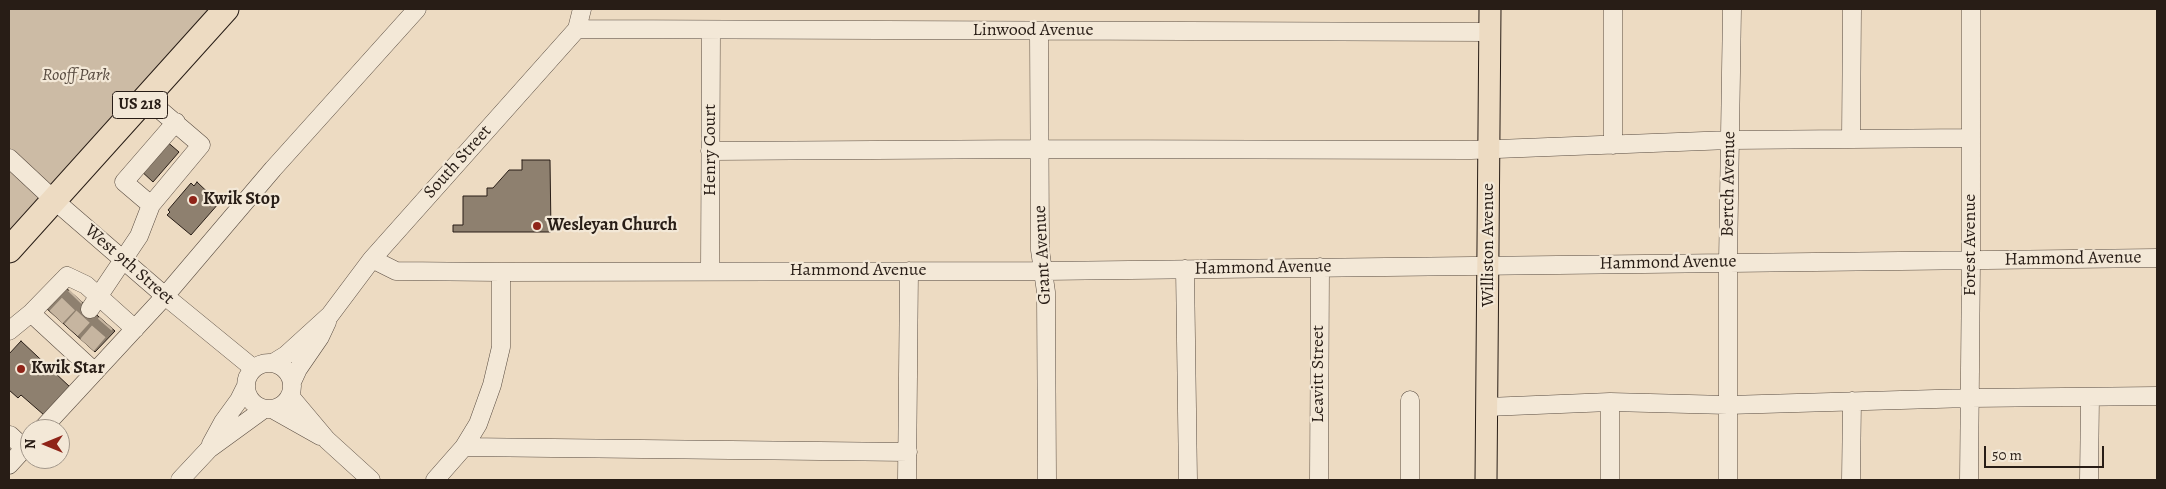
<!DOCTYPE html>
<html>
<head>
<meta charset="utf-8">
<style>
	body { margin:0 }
	#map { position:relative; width:2166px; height:489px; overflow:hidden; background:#eddbc2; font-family:Alegreya,serif }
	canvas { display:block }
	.frame { position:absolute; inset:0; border:10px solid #281d16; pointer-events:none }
	.north { position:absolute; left:20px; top:419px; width:50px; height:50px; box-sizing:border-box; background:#f3e8d7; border:1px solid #a2978a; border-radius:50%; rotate:270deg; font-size:14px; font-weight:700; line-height:20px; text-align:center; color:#281d16 }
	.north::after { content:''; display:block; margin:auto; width:18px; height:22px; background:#8f2418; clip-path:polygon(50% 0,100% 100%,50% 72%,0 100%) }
	.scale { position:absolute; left:1984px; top:446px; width:120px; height:22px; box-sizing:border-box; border:2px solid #281d16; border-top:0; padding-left:6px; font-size:15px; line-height:18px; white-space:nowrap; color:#281d16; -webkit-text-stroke:4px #f3e8d7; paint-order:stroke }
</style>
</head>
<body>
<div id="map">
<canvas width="2166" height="489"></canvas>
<div class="frame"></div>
<div class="north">N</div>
<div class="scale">50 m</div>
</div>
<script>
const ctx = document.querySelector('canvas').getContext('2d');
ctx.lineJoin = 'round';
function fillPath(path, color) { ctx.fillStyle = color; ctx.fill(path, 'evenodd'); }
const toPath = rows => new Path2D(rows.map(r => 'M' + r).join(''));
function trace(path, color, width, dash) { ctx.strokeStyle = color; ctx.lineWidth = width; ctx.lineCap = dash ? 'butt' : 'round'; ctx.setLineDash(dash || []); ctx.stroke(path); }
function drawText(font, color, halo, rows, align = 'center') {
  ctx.font = font + ' Alegreya,serif'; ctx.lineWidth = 4.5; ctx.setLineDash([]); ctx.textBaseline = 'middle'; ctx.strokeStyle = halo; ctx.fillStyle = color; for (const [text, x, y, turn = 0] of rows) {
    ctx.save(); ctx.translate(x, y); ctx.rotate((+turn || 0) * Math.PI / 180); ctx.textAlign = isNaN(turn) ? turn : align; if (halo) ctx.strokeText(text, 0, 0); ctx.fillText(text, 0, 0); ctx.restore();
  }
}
fillPath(toPath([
	[9,9,226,9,9,250]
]), '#ccbba5');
const building = toPath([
	[165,140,179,152,153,182,139,169,165,140],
	[522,160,550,160,551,232,453,232,453,225,463,225,463,196,487,196,487,188,493,188,509,170,522,170,522,160],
	[197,182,219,203,191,235,167,215,170,212,168,210,191,183,194,186,197,182],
	[65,287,115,331,95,352,46,308,65,287],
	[21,341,70,387,44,415,21,395,18,398,9,390,9,354,21,341]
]);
fillPath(building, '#8e806f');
trace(building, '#281d16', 1);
trace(toPath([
	[56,317,76,296],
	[71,330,90,309],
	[87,345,106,323]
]), '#c6b5a0', 18, [18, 9]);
const minor = toPath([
	[577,29,1490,32],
	[1039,31,1040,250,1046,292,1047,480],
	[1851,139,1852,9],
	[1613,145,1613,9],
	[710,151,1040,149,1471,150,1730,140,1971,138],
	[9,158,54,200,165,296,253,368],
	[151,205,124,182,176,122],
	[372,259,396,271,501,272,1044,271,2157,258],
	[1185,269,1188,480],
	[710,271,711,30],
	[90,309,139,236,151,205,201,145,146,98],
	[9,331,31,313],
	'246 386a23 23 0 1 1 46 0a23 23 0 1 1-46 0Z',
	[273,363,286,355,330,315,372,259,577,29,582,9],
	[95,372,31,313,67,276,86,285,135,329],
	[292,382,298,369,320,337,327,322],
	[290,396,327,440,371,480],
	[1410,400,1410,480],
	[1487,407,1610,402,1728,405,1970,398,2157,396],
	[272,409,320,436],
	[42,429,165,296,273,169,417,9],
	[10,435,24,448],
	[211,444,223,422,239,400,245,388],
	[464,447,908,452],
	[9,465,30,442],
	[180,480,209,449,264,409],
	[435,480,464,447,478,424,492,385,501,347,501,272],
	[907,480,909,271],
	[1319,480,1320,267],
	[1610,480,1610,402],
	[1728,480,1728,262,1732,9],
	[1851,480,1852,401],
	[1969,480,1971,260,1971,9],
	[2089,480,2090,397]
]);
const major = toPath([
	[1486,480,1490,9]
]);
const highway = toPath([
	[9,250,226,9]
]);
trace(minor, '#594c41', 19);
trace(major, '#281d16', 23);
trace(highway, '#281d16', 27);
trace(minor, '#f3e8d7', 18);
trace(major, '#eddbc2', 21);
trace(highway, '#eddbc2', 25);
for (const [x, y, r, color] of [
	[193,200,5,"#8f2418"],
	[537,226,5,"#8f2418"],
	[21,369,5,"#8f2418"]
]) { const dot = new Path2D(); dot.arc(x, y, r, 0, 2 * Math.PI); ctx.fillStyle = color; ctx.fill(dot); trace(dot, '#f3e8d7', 2); }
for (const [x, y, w] of [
	[140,105,55]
]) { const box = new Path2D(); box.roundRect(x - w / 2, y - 13.5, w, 27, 4); ctx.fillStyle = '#f3e8d7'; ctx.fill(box); trace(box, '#281d16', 1); }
drawText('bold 16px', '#281d16', null, [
	["US 218",140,105]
]);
drawText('18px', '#281d16', '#f3e8d7', [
	["Linwood Avenue",1033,31],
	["Henry Court",711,150,-90],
	["South Street",458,162,-48],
	["Bertch Avenue",1729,184,-89],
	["Williston Avenue",1489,245,-90],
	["Forest Avenue",1971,245,-90],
	["Grant Avenue",1043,255,-93],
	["Hammond Avenue",2073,259,-1],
	["Hammond Avenue",1668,263,-1],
	["West 9th Street",129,265,41],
	["Hammond Avenue",1263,268,-1],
	["Hammond Avenue",858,271],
	["Leavitt Street",1319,374,-90]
]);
drawText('italic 18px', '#594c41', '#f3e8d7', [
	["Rooff Park",76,76]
]);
drawText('bold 18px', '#281d16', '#f3e8d7', [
	["Kwik Stop",203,200],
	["Wesleyan Church",547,226],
	["Kwik Star",31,369]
], 'left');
</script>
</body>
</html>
